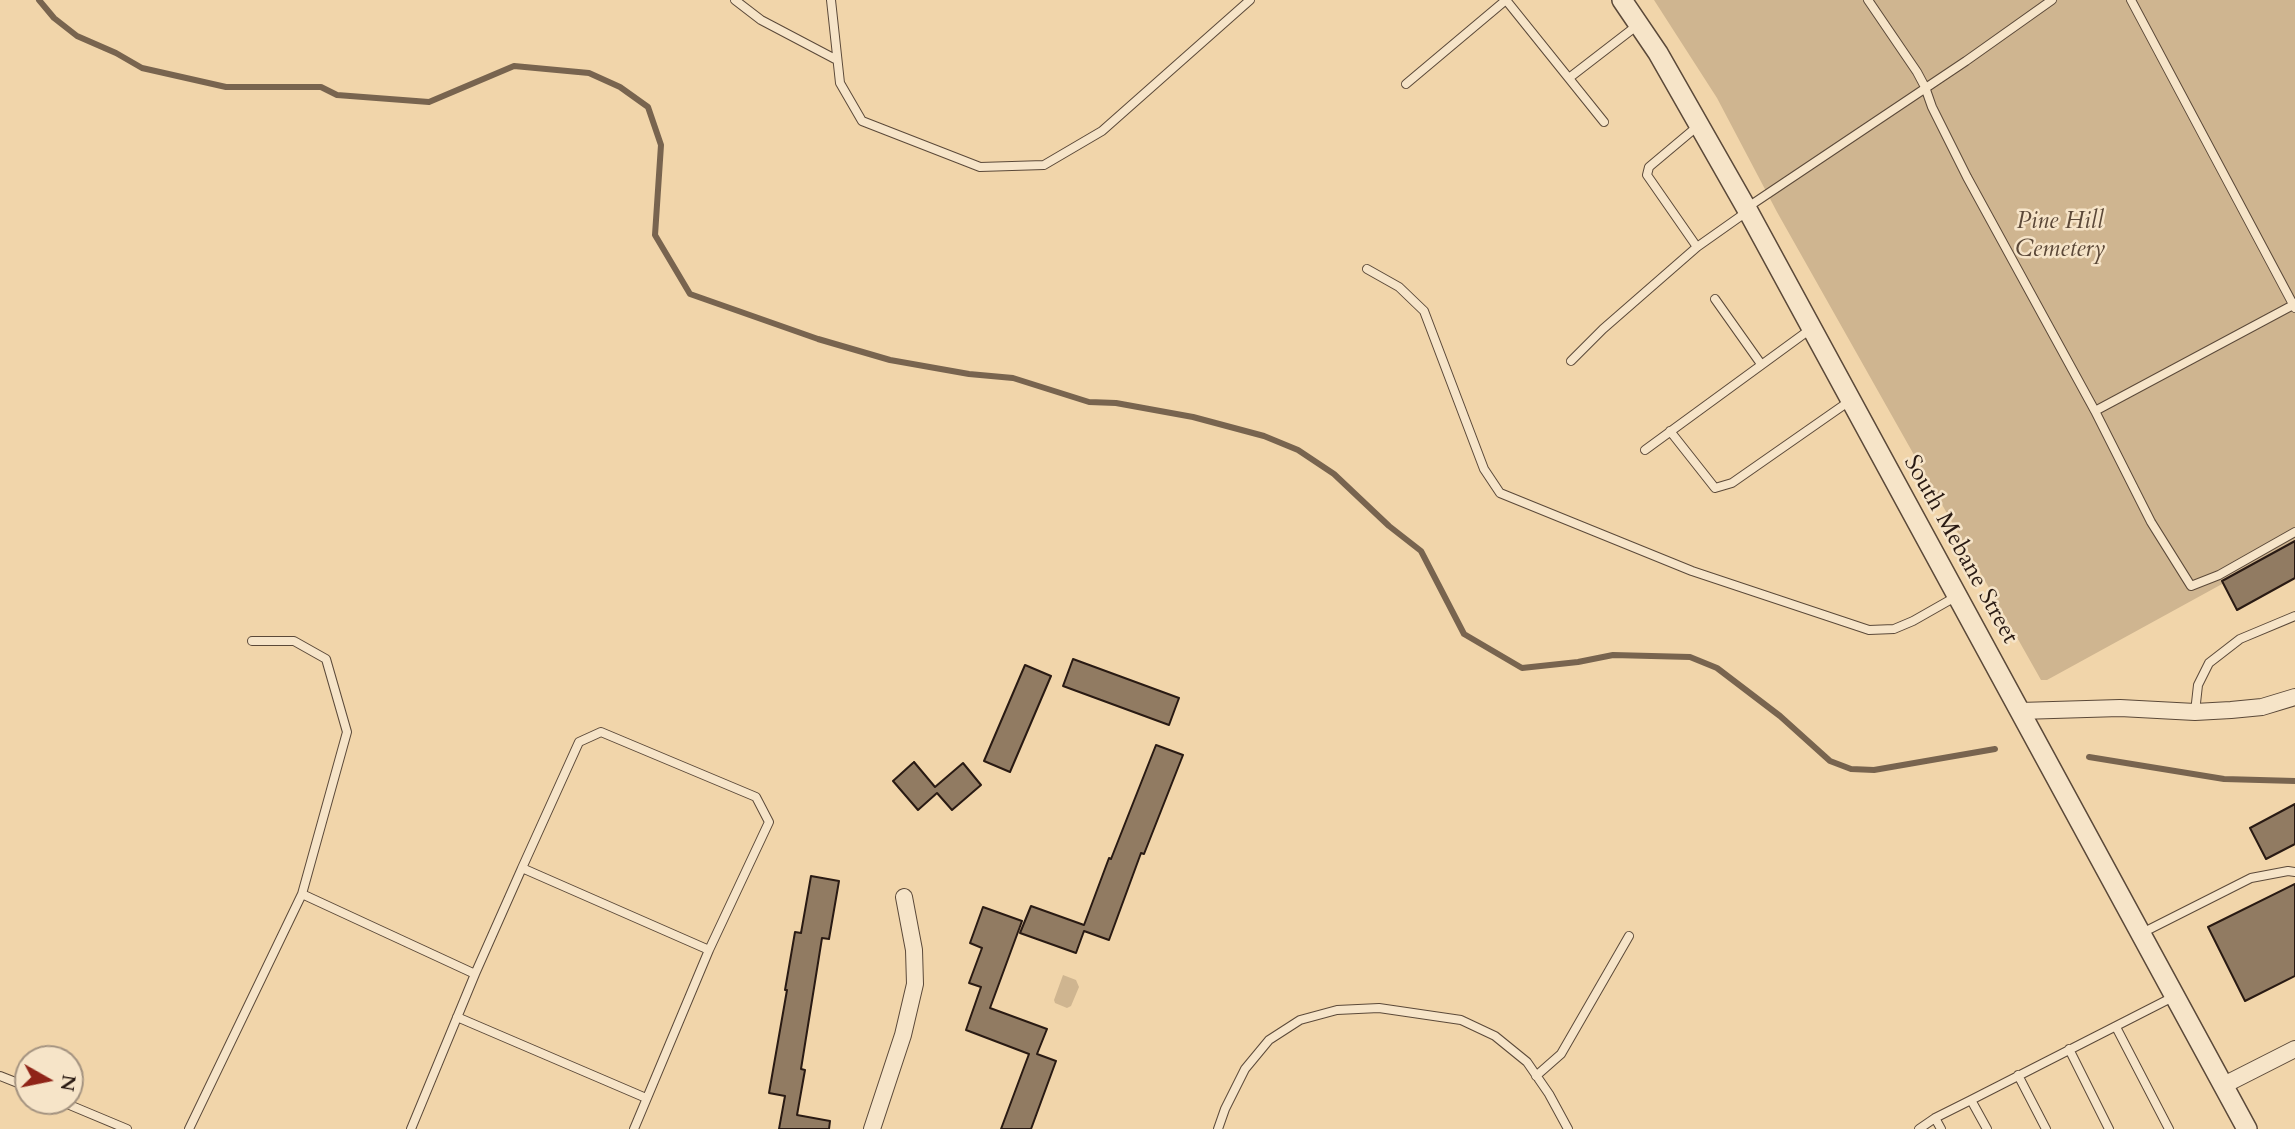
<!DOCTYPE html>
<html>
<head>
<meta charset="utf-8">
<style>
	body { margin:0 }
	#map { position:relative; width:2295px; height:1129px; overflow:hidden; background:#f1d5aa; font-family:Cardo,serif }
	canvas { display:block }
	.north { position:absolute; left:14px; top:1045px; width:70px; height:70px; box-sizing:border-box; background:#f6e4c8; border:2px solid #a49380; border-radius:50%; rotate:99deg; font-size:19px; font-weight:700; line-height:28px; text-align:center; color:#291a13 }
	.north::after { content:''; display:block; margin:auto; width:24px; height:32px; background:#8f2418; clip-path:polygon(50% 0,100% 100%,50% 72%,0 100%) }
</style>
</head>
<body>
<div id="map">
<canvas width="2295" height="1129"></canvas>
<div class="north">N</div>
</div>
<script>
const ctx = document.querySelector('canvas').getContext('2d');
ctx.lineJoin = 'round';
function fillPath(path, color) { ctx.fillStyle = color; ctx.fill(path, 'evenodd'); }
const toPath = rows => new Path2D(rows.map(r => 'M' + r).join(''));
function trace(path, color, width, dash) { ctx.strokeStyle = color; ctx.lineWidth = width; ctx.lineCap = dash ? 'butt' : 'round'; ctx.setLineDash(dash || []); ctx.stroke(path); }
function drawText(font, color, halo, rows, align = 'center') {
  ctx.font = font + ' Cardo,serif'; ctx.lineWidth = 5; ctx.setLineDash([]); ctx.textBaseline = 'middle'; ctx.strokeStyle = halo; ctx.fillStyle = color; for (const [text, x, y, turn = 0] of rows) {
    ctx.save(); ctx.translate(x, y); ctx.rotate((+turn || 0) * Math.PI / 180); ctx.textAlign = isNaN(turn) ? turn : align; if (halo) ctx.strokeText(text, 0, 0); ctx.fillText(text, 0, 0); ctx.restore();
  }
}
fillPath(toPath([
	[1654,0,2295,0,2295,544,2047,680,2041,680,1777,212,1717,98],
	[1063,975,1076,980,1079,987,1071,1006,1067,1008,1055,1003,1054,1000]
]), '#cfb590');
trace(toPath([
	[39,0,54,18,77,36,116,53,142,68,226,87,321,87,337,95,429,102,514,66,589,73,620,87,648,107,661,145,655,235,690,294,818,339,890,360,969,374,1013,378,1089,402,1116,403,1193,417,1264,436,1298,450,1334,474,1389,526,1421,551,1464,634,1522,668,1578,662,1613,655,1690,657,1717,668,1780,716,1830,761,1851,769,1874,770,1995,749],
	[2089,757,2224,779,2295,781]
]), '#78644f', 6);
const building = toPath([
	[2295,541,2295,578,2237,610,2222,581,2295,541],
	[1073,659,1179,698,1169,725,1063,686,1073,659],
	[1025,665,1051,676,1010,772,984,761,1025,665],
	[1156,745,1183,755,1144,854,1141,853,1109,940,1084,931,1076,953,1020,933,1031,906,1084,925,1109,858,1111,859,1156,745],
	[914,762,935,787,963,763,981,785,952,810,937,793,918,810,893,781,914,762],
	[2295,804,2295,844,2266,859,2250,828,2295,804],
	[811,876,839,881,829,939,822,938,801,1069,805,1070,797,1115,830,1121,829,1129,779,1129,785,1096,769,1093,787,990,785,990,795,932,801,933,811,876],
	[2295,884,2295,976,2245,1001,2208,927,2295,884],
	[983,907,1022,921,990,1008,1047,1029,1037,1054,1056,1061,1031,1129,1001,1129,1029,1054,966,1030,981,987,969,983,982,948,970,943,983,907]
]);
fillPath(building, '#917b62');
trace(building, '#291a13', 2);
const service = toPath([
	[735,0,761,20,837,60],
	[831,0,840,83,862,121,980,167,1044,165,1102,131,1250,0],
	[1506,0,1604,122],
	[1868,0,1917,72,1925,87,1932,107,1967,177,2095,411,2151,522,2191,586,2219,575,2295,532],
	[2131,0,2295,308],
	[1569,78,1639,24],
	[1406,84,1506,0],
	[1699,125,1649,167,1647,175,1697,247,1748,211],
	[1748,207,1966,61,2052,0],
	[1367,269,1399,287,1424,311,1484,469,1500,493,1692,571,1869,630,1894,629,1913,621,1957,596],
	[1715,299,1761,364],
	[1571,361,1603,329,1697,247],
	[2095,411,2295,304],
	[1670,431,1715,488,1732,483,1851,400],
	[1645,450,1812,328],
	[252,641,294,641,326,659,347,732,302,894],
	[2195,712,2198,685,2209,663,2240,639,2295,616],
	[522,868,579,742,601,732,756,797,769,822,709,950],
	[2140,934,2251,878,2288,871,2295,872],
	[457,1017,646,1098],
	[2116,1027,2169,1129],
	[2069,1049,2109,1129],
	[2018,1075,2046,1129],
	[0,1076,28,1087],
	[1536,1076,1561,1054,1629,936],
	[60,1101,127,1129],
	[189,1129,302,894,475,974],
	[411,1129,475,974,522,868,709,950,634,1129],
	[1218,1129,1225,1109,1245,1069,1269,1040,1300,1020,1337,1010,1379,1008,1461,1020,1495,1036,1527,1062,1549,1094,1568,1129],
	[1919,1129,1935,1118],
	[1941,1129,1935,1118,1971,1100],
	[1987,1129,1971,1100,2175,996]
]);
const minor = toPath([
	[2020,711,2120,708,2195,712,2231,710,2262,707,2295,697],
	[2224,1085,2295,1049],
	[872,1129,903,1035,915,984,914,950,904,897]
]);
const tertiary = toPath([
	[1622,0,1658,53,1748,211,2247,1129]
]);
trace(service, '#5b4939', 10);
trace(minor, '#5b4939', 18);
trace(tertiary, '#5b4939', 22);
trace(service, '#f6e4c8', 8);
trace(minor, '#f6e4c8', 16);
trace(tertiary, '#f6e4c8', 19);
drawText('italic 24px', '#5b4838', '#f6e4c8', [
	["Pine Hill",2060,222],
	["Cemetery",2060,250]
]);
drawText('24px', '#291a13', '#f6e4c8', [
	["South Mebane Street",1960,550,61]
]);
</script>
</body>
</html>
